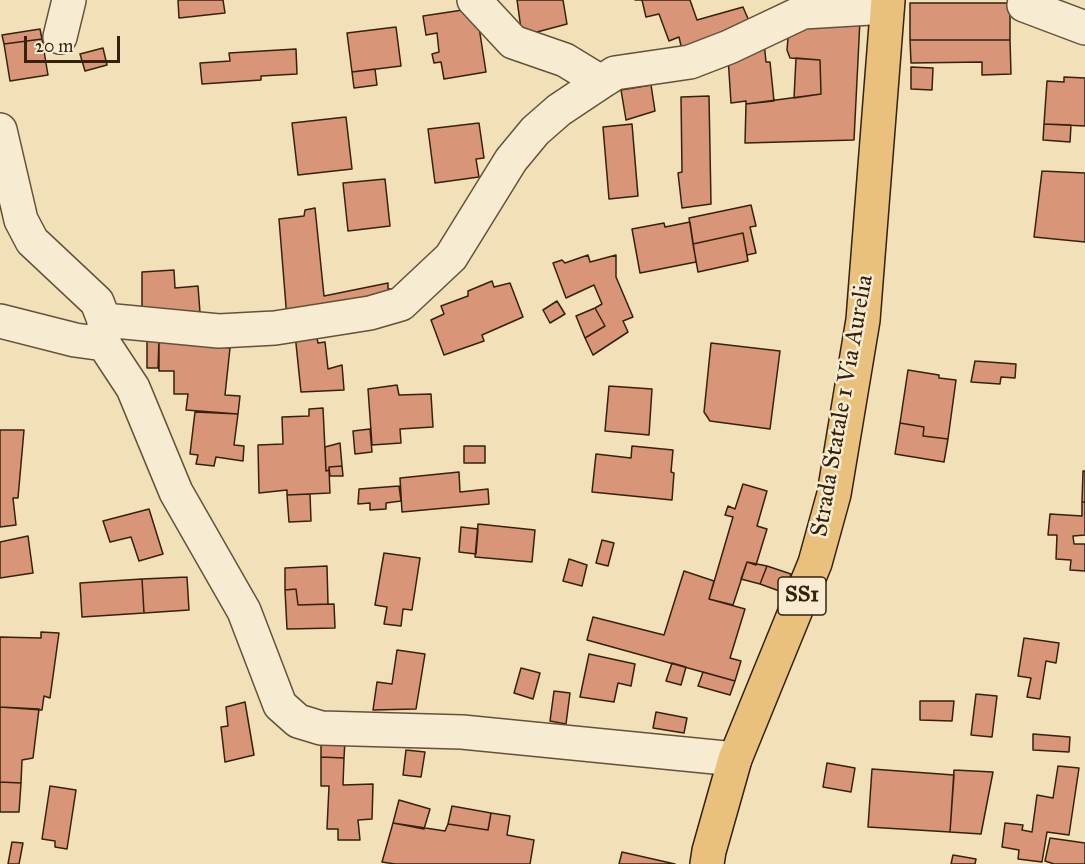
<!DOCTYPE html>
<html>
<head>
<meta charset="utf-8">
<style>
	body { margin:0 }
	#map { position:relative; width:1085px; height:864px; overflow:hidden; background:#f2e0b8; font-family:"IM FELL Great Primer",serif }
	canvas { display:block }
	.scale { position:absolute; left:24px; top:36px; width:96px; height:27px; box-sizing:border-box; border:3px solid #34220d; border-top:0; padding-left:8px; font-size:18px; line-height:21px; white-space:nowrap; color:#34220d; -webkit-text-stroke:4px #f7ebd1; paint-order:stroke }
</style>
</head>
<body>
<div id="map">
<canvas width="1085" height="864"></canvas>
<div class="scale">20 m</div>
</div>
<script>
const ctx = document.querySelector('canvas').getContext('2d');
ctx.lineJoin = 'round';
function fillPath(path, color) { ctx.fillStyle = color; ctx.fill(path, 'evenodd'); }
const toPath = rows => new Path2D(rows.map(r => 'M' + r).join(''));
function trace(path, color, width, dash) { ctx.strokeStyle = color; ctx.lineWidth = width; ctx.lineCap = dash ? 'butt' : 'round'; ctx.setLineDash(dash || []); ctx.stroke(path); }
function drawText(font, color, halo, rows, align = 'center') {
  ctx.font = font + ' "IM FELL Great Primer",serif'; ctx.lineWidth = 5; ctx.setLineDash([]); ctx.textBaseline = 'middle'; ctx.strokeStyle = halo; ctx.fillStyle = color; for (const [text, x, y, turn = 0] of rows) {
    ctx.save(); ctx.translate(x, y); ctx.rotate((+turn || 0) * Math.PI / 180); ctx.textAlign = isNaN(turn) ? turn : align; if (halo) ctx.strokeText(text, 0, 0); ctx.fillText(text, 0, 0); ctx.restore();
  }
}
const building = toPath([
	[178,0,223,0,225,13,179,18,178,0],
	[517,0,563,0,567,24,522,36,517,0],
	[635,0,690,0,697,20,743,7,752,28,682,50,679,37,669,41,659,14,646,17,642,0,635,0],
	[910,3,1010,3,1010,40,910,40,910,3],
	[476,8,486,72,444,79,441,62,434,63,432,54,439,52,437,33,426,35,423,16,476,8],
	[860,20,854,140,745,143,746,104,821,94,820,60,790,58,787,50,788,38,792,32,824,22,860,20],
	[396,27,401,66,352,72,347,33,396,27],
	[40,29,42,39,4,44,2,35,40,29],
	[42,39,48,75,10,81,4,44,42,39],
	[910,40,1010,40,1011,74,982,75,982,62,911,63,910,40],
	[764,42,766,62,770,62,774,101,746,104,746,101,731,103,728,57,764,42],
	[103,48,107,65,85,71,80,54,103,48],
	[296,49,297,74,261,76,261,80,202,84,200,63,230,61,229,53,296,49],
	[796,58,820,60,821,94,794,98,796,58],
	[911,67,933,68,932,90,911,89,911,67],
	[375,69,377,85,354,88,352,72,375,69],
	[1064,77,1085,78,1085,126,1044,124,1047,81,1064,82,1064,77],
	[651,85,655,111,626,120,621,90,651,85],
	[709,96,711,204,682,208,678,173,682,172,681,97,709,96],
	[346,117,352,169,298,175,292,123,346,117],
	[479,123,484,158,476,159,479,177,435,183,428,129,479,123],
	[632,124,638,196,609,199,603,127,632,124],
	[1044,124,1071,125,1070,142,1043,140,1044,124],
	[1042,171,1085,173,1085,242,1034,237,1042,171],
	[385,179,390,226,348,231,343,183,385,179],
	[751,205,756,226,750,227,756,253,747,255,743,233,693,244,689,218,751,205],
	[315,208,324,296,388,283,388,289,396,289,287,319,279,219,304,216,305,210,315,208],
	[690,222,696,262,640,273,632,229,664,223,665,227,690,222],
	[743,233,748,261,698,272,693,244,743,233],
	[588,255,590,262,616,255,616,277,633,317,623,321,628,332,593,355,585,338,605,326,595,308,602,304,594,285,566,298,553,263,562,260,565,263,588,255],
	[174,270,175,288,198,286,201,326,142,311,142,272,174,270],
	[492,281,494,287,510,283,523,317,482,335,484,341,444,355,431,320,444,314,441,306,468,296,468,291,492,281],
	[557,301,565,314,550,323,543,310,557,301],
	[595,308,605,326,585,338,576,316,595,308],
	[315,330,318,343,325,342,328,369,342,365,344,390,301,392,295,334,315,330],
	[159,338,230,348,225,395,240,396,238,414,186,410,188,394,174,394,174,371,159,371,159,338],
	[159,338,158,368,147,368,147,340,159,338],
	[711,343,780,351,770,429,710,421,704,412,711,343],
	[975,361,1016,364,1015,378,1001,377,1000,384,971,382,975,361],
	[908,370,939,375,939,378,956,380,948,439,923,436,924,427,900,423,908,370],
	[397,385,399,395,431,394,433,427,400,429,401,443,372,445,368,389,397,385],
	[609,386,652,389,649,435,605,431,609,386],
	[323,408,326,471,329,470,330,493,287,495,287,490,259,493,258,445,283,444,282,417,309,416,309,409,323,408],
	[195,412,238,414,234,445,244,446,243,461,216,457,214,466,196,464,198,455,190,454,195,412],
	[900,423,924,427,923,436,948,439,944,462,895,454,900,423],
	[370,429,372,452,355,454,353,431,370,429],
	[0,430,24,430,18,498,13,498,16,525,0,527,0,430],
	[340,443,342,466,329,467,329,470,326,471,325,447,340,443],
	[464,446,485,446,485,463,464,463,464,446],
	[632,446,673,450,671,472,674,473,672,500,592,492,596,454,631,458,632,446],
	[342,466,343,476,330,476,329,467,342,466],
	[1083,471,1085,471,1085,502,1082,502,1083,471],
	[459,472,460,492,488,489,489,504,402,512,400,478,459,472],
	[743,484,767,491,757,526,767,529,756,565,747,562,733,605,709,599,733,517,725,515,728,506,735,509,743,484],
	[399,486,401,501,386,503,386,509,370,510,370,503,358,504,359,489,399,486],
	[310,494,311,521,289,522,287,495,310,494],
	[1082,502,1085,502,1085,535,1073,536,1074,544,1085,544,1085,571,1070,570,1071,560,1056,559,1057,535,1048,535,1050,514,1082,516,1082,502],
	[149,509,163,554,139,561,131,537,110,542,103,521,149,509],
	[478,524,535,530,532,562,475,557,478,524],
	[461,527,478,529,476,554,459,552,461,527],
	[28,536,33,573,0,578,0,542,28,536],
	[602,540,614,543,608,566,596,563,602,540],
	[384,553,420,558,412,610,403,609,401,626,384,624,387,607,375,605,384,553],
	[569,559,587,565,582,586,563,581,569,559],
	[747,562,767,566,760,584,741,579,747,562],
	[327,566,328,604,298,605,296,589,285,590,285,568,327,566],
	[767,566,791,574,785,593,760,584,767,566],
	[684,571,714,581,709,599,745,609,730,658,741,661,735,681,587,640,593,617,664,635,684,571],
	[187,577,189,610,144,613,142,579,187,577],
	[142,579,144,613,82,617,80,583,142,579],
	[296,589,298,605,334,604,335,628,287,629,285,590,296,589],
	[41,632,59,633,50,698,44,696,42,710,0,707,0,637,41,638,41,632],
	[1024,638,1059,643,1056,663,1046,661,1040,699,1027,697,1031,678,1018,676,1024,638],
	[397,650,425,654,416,709,373,710,377,682,392,684,397,650],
	[589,654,635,664,631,686,618,683,614,702,580,697,589,654],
	[672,663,686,667,681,685,666,681,672,663],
	[521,668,540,673,533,699,514,693,521,668],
	[703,672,735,681,730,695,698,686,703,672],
	[554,691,570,693,566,724,550,721,554,691],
	[976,694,997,696,992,737,971,735,976,694],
	[920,701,954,701,952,721,920,720,920,701],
	[245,702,254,755,225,762,221,727,228,726,226,707,245,702],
	[0,707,39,709,33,758,22,760,21,783,0,782,0,707],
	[656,712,687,718,684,733,653,728,656,712],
	[1033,734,1070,737,1069,752,1033,750,1033,734],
	[345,740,344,758,321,757,321,741,345,740],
	[406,750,425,752,421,777,403,775,406,750],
	[321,757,344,758,343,785,373,784,372,819,358,820,360,840,338,840,338,829,327,829,329,786,321,786,321,757],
	[827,763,855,768,851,792,823,787,827,763],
	[1058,766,1079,768,1069,835,1047,832,1042,862,1018,859,1019,850,1002,847,1005,823,1023,825,1022,830,1032,832,1037,795,1053,798,1058,766],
	[872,769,954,775,950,832,868,827,872,769],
	[954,770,993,772,981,834,950,832,954,770],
	[0,782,21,783,19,812,0,812,0,782],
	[50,786,76,790,67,849,55,847,55,841,42,839,50,786],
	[399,800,430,809,424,829,393,823,399,800],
	[452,806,491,813,488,830,448,824,452,806],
	[491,813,510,816,507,835,534,840,530,864,395,864,382,862,393,823,445,831,448,824,488,830,491,813],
	[1050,838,1085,843,1085,864,1054,864,1045,861,1050,838],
	[12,842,23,843,19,864,8,864,12,842],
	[622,852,675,864,619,864,622,852],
	[953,855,976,859,975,864,951,864,953,855]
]);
fillPath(building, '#d99578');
trace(building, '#34220d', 1.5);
const minor = toPath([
	[474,0,513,42,565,60,601,82],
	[1024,5,1085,28],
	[60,37,69,0],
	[0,130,21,220,32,241,97,302,104,320,104,344,133,388,176,492,244,611,280,705,298,721,321,728,462,732,735,759],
	[104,320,219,331,275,328,370,313,401,304,451,257,511,160,535,131,559,110,601,82,615,73,690,62,729,47,803,12,887,7],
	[0,321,75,340,104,344]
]);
const major = toPath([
	[707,864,709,851,735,759,815,563,834,494,863,320,888,0]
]);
trace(minor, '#645238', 36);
trace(major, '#34220d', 36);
trace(minor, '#f7ebd1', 33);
trace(major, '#e9c07c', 33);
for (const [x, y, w] of [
	[802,596,48]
]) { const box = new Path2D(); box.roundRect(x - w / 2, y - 19, w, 38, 4.5); ctx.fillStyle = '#f7ebd1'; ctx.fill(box); trace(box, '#34220d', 1.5); }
drawText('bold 22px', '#34220d', null, [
	["SS1",802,596]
]);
drawText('24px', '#34220d', '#f7ebd1', [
	["Strada Statale 1 Via Aurelia",843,406,-80]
]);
</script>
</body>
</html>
